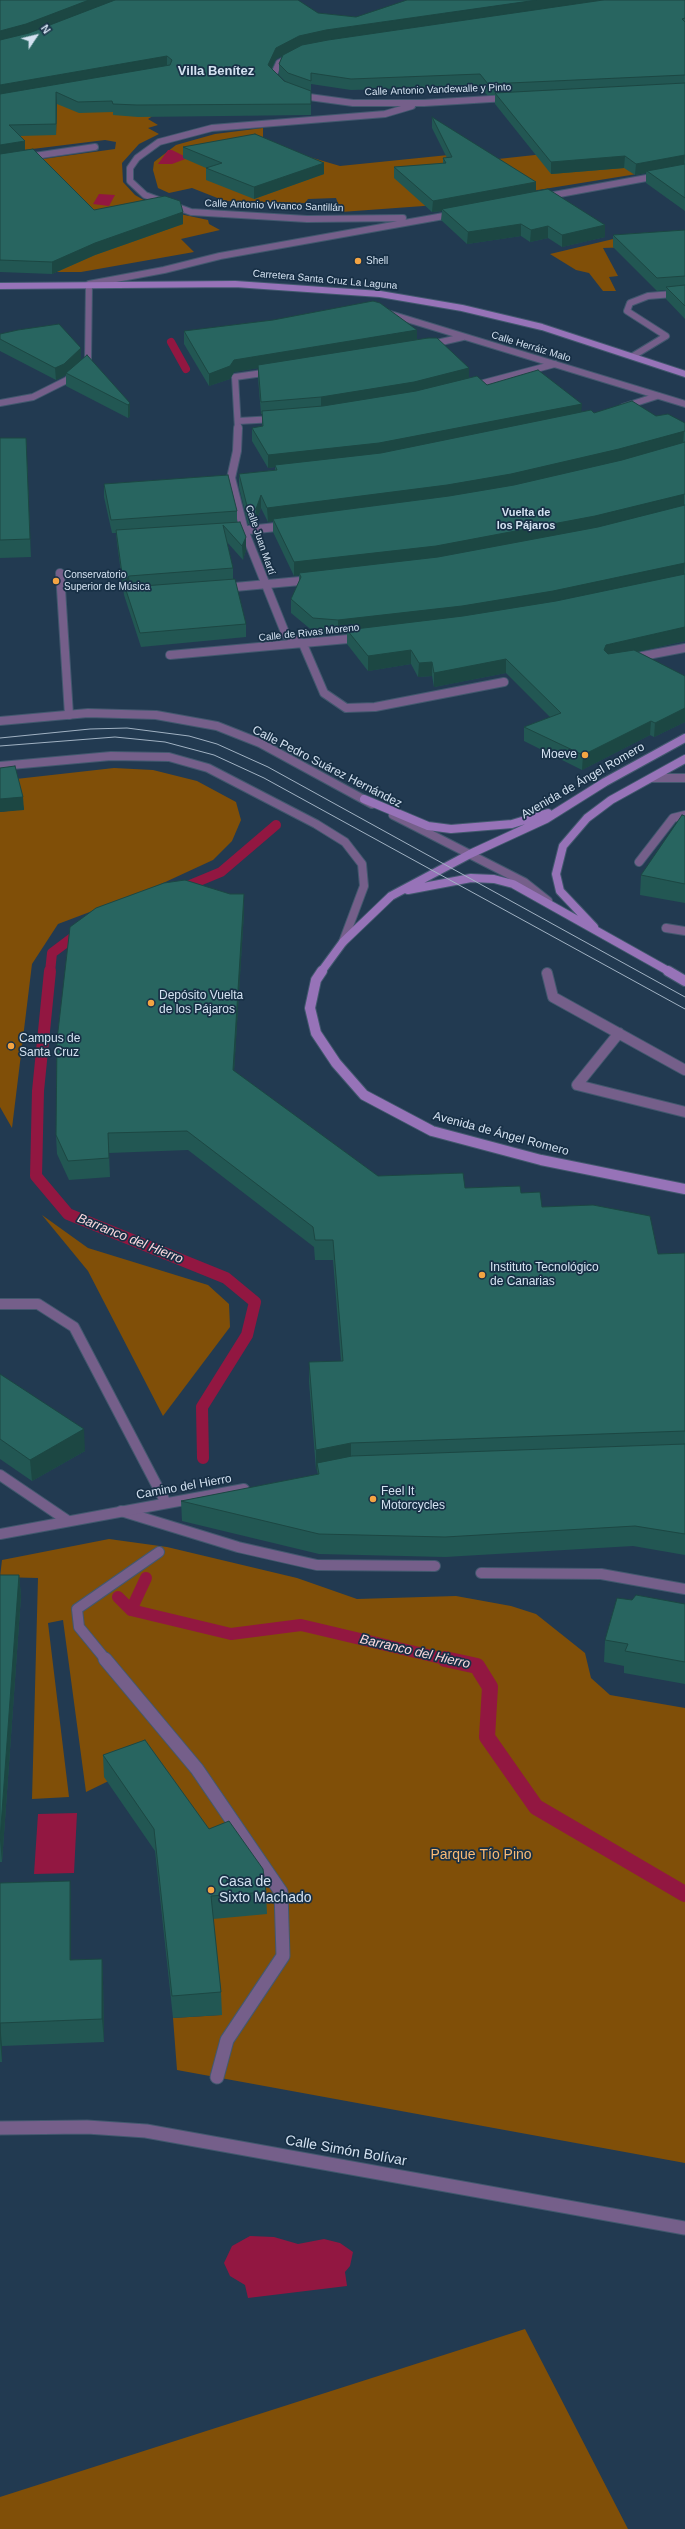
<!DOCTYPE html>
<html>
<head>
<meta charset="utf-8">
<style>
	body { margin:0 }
	#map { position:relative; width:685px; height:2529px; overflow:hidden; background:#223a51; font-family:Arial,sans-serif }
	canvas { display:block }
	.north { position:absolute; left:16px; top:16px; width:40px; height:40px; -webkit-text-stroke:3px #183046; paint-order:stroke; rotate:55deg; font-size:11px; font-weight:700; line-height:16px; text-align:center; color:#d4e2f1 }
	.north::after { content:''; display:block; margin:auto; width:14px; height:18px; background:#d4e2f1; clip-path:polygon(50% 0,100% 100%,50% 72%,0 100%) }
</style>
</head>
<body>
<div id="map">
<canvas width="685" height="2529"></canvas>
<div class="north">N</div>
</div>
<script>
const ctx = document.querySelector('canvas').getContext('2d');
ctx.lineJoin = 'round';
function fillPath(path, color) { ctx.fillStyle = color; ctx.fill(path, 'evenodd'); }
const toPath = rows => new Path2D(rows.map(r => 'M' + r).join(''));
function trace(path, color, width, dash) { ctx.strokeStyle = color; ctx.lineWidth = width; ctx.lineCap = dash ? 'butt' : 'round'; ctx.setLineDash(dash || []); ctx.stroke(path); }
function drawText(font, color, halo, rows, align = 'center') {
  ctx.font = font + ' Arial,sans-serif'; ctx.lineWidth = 3.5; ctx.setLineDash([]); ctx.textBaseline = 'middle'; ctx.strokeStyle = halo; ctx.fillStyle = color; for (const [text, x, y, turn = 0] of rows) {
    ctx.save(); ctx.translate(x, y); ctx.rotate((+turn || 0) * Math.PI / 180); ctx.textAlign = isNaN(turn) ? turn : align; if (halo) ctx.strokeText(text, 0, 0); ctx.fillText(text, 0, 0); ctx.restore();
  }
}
fillPath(toPath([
	[300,45,164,109,148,119,158,125,148,128,159,134,139,144,122,163,123,182,135,195,161,210,208,220,209,224,220,230,181,239,194,252,81,272,0,272,0,165,115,149,116,142,105,140,0,153,0,52],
	[263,128,263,163,306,156,340,166,468,153,498,159,590,149,643,173,451,204,341,212,336,198,308,199,305,203,225,201,192,188,169,193,158,188,153,170,154,162,176,145,215,134],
	[626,236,630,247,603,248,618,276,609,277,616,291,603,291,589,273,576,270,550,254],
	[114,768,153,770,197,781,236,802,241,820,232,841,213,860,148,890,58,924,32,964,12,1128,0,1107,0,812,24,809,16,779],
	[42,1215,88,1248,208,1285,229,1304,230,1327,163,1416,88,1271],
	[109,1539,167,1547,297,1578,357,1599,456,1596,511,1606,536,1614,585,1653,591,1678,610,1695,685,1708,685,2163,177,2070,173,2018,221,2015,211,1919,209,1851,156,1758,86,1792,63,1620,48,1623,69,1797,32,1799,38,1578,0,1577,2,1560],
	[525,2329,628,2529,0,2529,0,2497]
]), '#804f08');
fillPath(toPath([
	[168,150,172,150,188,158,172,164,158,164],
	[99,194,115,195,109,206,93,204],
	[77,1813,74,1873,34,1874,38,1814],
	[250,2236,274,2237,298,2244,324,2239,340,2243,353,2252,350,2266,345,2272,347,2286,248,2298,245,2285,230,2276,224,2263,232,2246]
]), '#921741');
trace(toPath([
	[171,342,186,369]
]), '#921741', 8);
trace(toPath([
	[180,889,221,872,276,825],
	[50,972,52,953,80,932]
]), '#921741', 10);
trace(toPath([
	[50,971,38,1091,36,1176,68,1214,226,1278,255,1302,247,1335,202,1407,203,1458],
	[118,1597,131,1610],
	[131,1610,231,1634,301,1625,449,1660],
	[131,1610,146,1578]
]), '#921741', 12);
trace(toPath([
	[445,1659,477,1666,490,1687,487,1737,536,1807,685,1894]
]), '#921741', 16);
const serviceFar2 = toPath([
	[633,356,666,336,627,311,630,303,648,296,685,293]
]);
const serviceFar1 = toPath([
	[60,573,69,715],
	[653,778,685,778],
	[639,862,673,818,685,815],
	[666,928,685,931]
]);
const service = toPath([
	[547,973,553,997,685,1070],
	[619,1033,577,1085,685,1112],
	[0,1304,38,1304,74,1327,166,1503],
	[0,1475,68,1521],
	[121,1511,238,1547,317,1565,435,1566]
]);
const pedestrianFar1 = toPath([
	[106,1660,79,1627,77,1609,159,1552]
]);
const pedestrian = toPath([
	[105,1659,197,1769,281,1892,283,1956,227,2040,217,2077]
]);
const minorFar3 = toPath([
	[279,82,273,76,279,63,290,57],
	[298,92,309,97,353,103,424,103,507,98],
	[0,161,95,147],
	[543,197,685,171],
	[403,218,307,219,191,212,145,195,130,181,130,168,137,158,159,142,212,128,385,114,412,106],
	[387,313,685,404],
	[428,345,463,337],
	[472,386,555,364],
	[0,403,33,397,67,380,88,361,89,284,164,270,220,256,455,214],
	[623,407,657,396],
	[238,421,275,419],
	[238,429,235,377,270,372]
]);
const minorFar2 = toPath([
	[238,428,237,451,231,478,244,530,286,635,303,644,324,693,346,708,375,707,504,682],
	[239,531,285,526],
	[224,588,311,580],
	[170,655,359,638],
	[632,658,685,648]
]);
const minorFar1 = toPath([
	[0,1534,244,1489],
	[481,1573,601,1574,685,1589]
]);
const minor = toPath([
	[0,2128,87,2127,146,2131,685,2228]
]);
const tertiary = toPath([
	[0,721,88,713,156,715,217,726,260,743,372,804],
	[0,766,111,756,169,757,208,768,316,824,345,842,362,864,364,886,343,942],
	[393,815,524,882,548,901]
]);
const secondaryFar2 = toPath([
	[0,286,235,284,380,294,462,308,542,327,685,374]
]);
const secondaryFar1 = toPath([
	[364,799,428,826,451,829,512,824,548,813],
	[408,890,471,878,494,879,513,884,670,972],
	[594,927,560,891,556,874,563,846,587,818,611,800,685,759],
	[321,972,343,942,391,896,470,854,546,819,605,782,685,738]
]);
const secondary = toPath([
	[322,971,316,980,310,1008,316,1033,336,1063,364,1095,432,1131,541,1160,685,1189],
	[668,971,685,981]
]);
trace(serviceFar2, '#42586e', 8);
trace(serviceFar1, '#42586e', 10);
trace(service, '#42586e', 12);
trace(pedestrianFar1, '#42586e', 12);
trace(pedestrian, '#42586e', 15);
trace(minorFar3, '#42586e', 8);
trace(minorFar2, '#42586e', 10);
trace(minorFar1, '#42586e', 12);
trace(minor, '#42586e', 15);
trace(tertiary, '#42586e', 10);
trace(secondaryFar2, '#42586e', 8);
trace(secondaryFar1, '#42586e', 10);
trace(secondary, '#42586e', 12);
trace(serviceFar2, '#755f8a', 6);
trace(serviceFar1, '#755f8a', 8);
trace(service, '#755f8a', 10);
trace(pedestrianFar1, '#755f8a', 10);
trace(pedestrian, '#755f8a', 13);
trace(minorFar3, '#755f8a', 6);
trace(minorFar2, '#755f8a', 8);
trace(minorFar1, '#755f8a', 10);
trace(minor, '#755f8a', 13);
trace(tertiary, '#755f8a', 8);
trace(secondaryFar2, '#9773b8', 6);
trace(secondaryFar1, '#9773b8', 8);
trace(secondary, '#9773b8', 10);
trace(toPath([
	[0,738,90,729,127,728,189,736,217,744,268,767,685,997],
	[0,746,115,737,165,742,214,755,264,778,685,1009]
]), '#a1b2c3', 1);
fillPath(toPath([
	[0,0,318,13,356,17,685,0,685,211,646,183,646,173,635,175,624,168,551,174,495,104,495,95,487,95,480,86,351,90,311,84,311,115,138,117,113,115,113,112,79,113,57,104,56,135,20,136,25,150,94,210,183,212,183,224,95,255,52,274,0,272],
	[282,56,279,64,279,75,286,82,284,81,272,69,276,59],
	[432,117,536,191,605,225,605,237,562,247,548,238,530,242,521,236,467,244,441,220,442,211,432,212,394,178,394,167,443,164,443,158,447,158,432,128],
	[183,147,324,163,324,174,254,199,206,180,206,168,183,158],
	[685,230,685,319,666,299,666,290,657,291,613,247,613,235],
	[184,331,417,339,469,368,469,378,487,385,582,412,656,416,685,423,685,641,637,652,685,676,685,722,654,737,650,735,582,770,524,741,524,727,550,717,506,673,434,687,432,676,418,677,411,664,368,671,347,644,347,633,338,634,314,632,291,613,291,599,299,582,299,575,294,576,273,532,273,521,268,522,261,508,256,523,248,524,239,487,239,474,275,470,275,467,268,468,252,441,252,428,262,426,262,414,261,414,258,378,258,368,234,372,230,379,209,386,184,344],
	[0,334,81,348,81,360,130,403,130,416,128,418,66,386,66,375,56,380,0,351],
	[0,438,26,438,31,557,0,558],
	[104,484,237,511,237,522,246,537,246,550,243,560,227,542,233,568,233,579,246,624,246,637,141,647,124,595,117,543,116,533,112,533,104,497],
	[685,816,685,903,640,895,641,875],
	[230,894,244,894,244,912,234,1071,378,1176,465,1188,521,1193,542,1207,658,1254,685,1253,685,1555,633,1546,445,1557,319,1554,182,1521,181,1501,318,1475,317,1470,316,1470,309,1382,309,1362,341,1361,333,1260,315,1260,314,1247,188,1150,109,1153,110,1177,69,1180,57,1154,56,1135],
	[0,1374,85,1451,32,1481,0,1459],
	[0,1575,19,1575,21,1596,2,1862,0,1862],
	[632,1600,685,1604,685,1684,624,1673,624,1666,604,1662,605,1640],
	[103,1755,209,1829,266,1892,267,1914,213,1919,221,1992,222,2015,173,2018,155,1851,104,1777],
	[70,1881,71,1903,71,1960,102,1959,103,1981,104,2042,2,2046,2,2062,0,2062,0,1883]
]), '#225753');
fillPath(toPath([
	[89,0,117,0,27,35,0,42,0,31],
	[537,0,612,0,299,47,276,59,268,76,268,65,276,48,299,36,326,30],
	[167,56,167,67,0,96,0,85],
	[56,92,57,104,56,135],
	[25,141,25,152,0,156,0,145],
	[685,155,684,166,647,171,646,173,635,175,636,164],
	[625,156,624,168,551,174,551,162],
	[324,163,324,174,254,199,254,187],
	[536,182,536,193,442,209,442,211,432,212,433,201],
	[183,212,183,224,95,255,52,274,52,262,95,243],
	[521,224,521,236,467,244,468,232],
	[605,225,605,237,562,247,562,235],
	[548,226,548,238,530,242,531,230],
	[417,330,417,342,234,372,230,379,209,386,209,374,234,360],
	[81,348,81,361,66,373,66,375,56,380,55,368],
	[469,368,469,381,321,409,321,397],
	[130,403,130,416,128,418,128,405],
	[582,404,581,416,379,456,275,465,275,467,268,468,268,455],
	[684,430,683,444,619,463,511,488,273,519,273,521,268,522,267,508],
	[26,438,27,455,31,557,30,539],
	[684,494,684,508,595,530,436,560,299,573,299,575,294,576,294,562],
	[261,495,261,508,256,523,256,509],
	[246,537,246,550,243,560,242,546],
	[685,563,684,577,461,620,347,630,347,633,338,634,338,620],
	[129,576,130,590,124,582],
	[685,627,685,641,605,659,604,650,606,645],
	[411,650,411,664,368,671,368,656],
	[506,659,506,673,434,687,434,673],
	[432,662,432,676,418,677,419,663],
	[685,708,685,722,654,737,655,723],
	[651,721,650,735,582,770,583,755],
	[23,797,24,810,0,812,0,799],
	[244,894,244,912,233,1089,233,1070],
	[84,1429,85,1451,32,1481,30,1460],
	[351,1443,351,1464,317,1463,317,1470,316,1470,316,1450],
	[19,1575,21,1596,2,1862,0,1840],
	[70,1881,71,1903,71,1982,70,1960],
	[102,1959,103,1981,104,2042,102,2019],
	[0,2023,2,2046,2,2062,0,2040]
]), '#1c4743');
const building = toPath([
	[0,0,89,0,26,24,0,31,0,0],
	[115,0,298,0,318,13,356,17,407,0,537,0,326,30,299,36,276,48,268,65,284,81,311,91,311,104,137,105,113,104,112,101,78,102,56,92,56,124,9,125,25,141,0,145,0,94,170,65,172,60,167,56,0,85,0,40,29,33,115,0],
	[603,0,685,0,685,18,682,19,685,22,685,75,488,84,480,74,351,79,311,73,311,81,288,73,279,64,283,55,302,45,328,40,603,0],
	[685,83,685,155,636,164,625,156,551,162,495,93,685,83],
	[432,117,536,182,433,201,394,167,446,163,443,158,452,157,432,117],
	[255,134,324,163,254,187,206,168,222,163,183,147,255,134],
	[33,149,94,210,165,196,180,201,183,212,95,243,52,262,0,260,0,154,33,149],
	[685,164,685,198,647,171,685,164],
	[548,189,605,225,562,235,548,226,531,230,521,224,468,232,442,209,548,189],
	[685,230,685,276,657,278,613,235,685,230],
	[685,285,685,306,666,287,685,285],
	[373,301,380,303,417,330,234,360,230,366,209,374,184,331,273,320,373,301],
	[59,324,81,348,64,364,55,368,0,339,0,334,18,330,59,324],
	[428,338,437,338,469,368,414,382,321,397,261,402,258,365,428,338],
	[87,355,130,403,128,405,66,373,87,355],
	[538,370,582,404,379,443,268,455,252,428,263,426,262,411,323,406,416,391,477,376,487,385,538,370],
	[632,401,656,416,668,414,685,423,685,431,619,449,511,474,447,485,267,508,261,495,256,509,248,510,239,474,277,470,275,465,381,453,591,410,594,413,632,401],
	[0,438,26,438,30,539,0,540,0,438],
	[685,442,685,494,595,516,436,546,294,562,273,519,449,496,514,485,622,460,685,442],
	[228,475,237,511,111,520,104,484,228,475],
	[685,505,685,563,553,591,462,606,338,620,313,618,291,599,301,577,299,573,438,557,598,527,685,505],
	[240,522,246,537,242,546,223,525,233,568,129,576,124,582,130,587,235,579,246,624,140,633,123,581,116,530,240,522],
	[685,574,685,627,606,645,604,650,608,654,634,650,685,676,685,708,655,723,651,721,583,755,524,727,561,713,506,659,434,673,432,662,419,663,411,650,368,656,347,630,463,616,556,601,685,574],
	[15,766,23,797,0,799,0,768,15,766],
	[682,815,685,816,685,884,641,875,682,815],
	[185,880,230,894,244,894,233,1070,378,1176,463,1173,465,1188,520,1186,521,1193,540,1192,542,1207,593,1205,650,1216,658,1254,685,1253,685,1431,351,1443,316,1450,309,1362,343,1361,333,1240,315,1240,313,1227,187,1131,108,1133,109,1158,68,1161,56,1135,57,1040,70,927,96,908,164,883,185,880],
	[0,1374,84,1429,30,1460,0,1439,0,1374],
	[685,1444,685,1534,635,1526,445,1537,319,1534,181,1501,319,1474,317,1463,352,1456,685,1444],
	[0,1575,19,1575,0,1840,0,1575],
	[636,1595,685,1604,685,1662,625,1651,628,1644,605,1640,617,1598,632,1600,636,1595],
	[145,1740,209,1829,229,1821,263,1869,266,1892,211,1896,221,1992,172,1996,154,1829,103,1755,145,1740],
	[70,1881,70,1960,102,1959,102,2019,0,2023,0,2040,0,1883,70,1881]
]);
fillPath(building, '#286560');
trace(building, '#1c4743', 1);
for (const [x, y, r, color] of [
	[358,261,4,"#f4a443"],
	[56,581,4,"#f4a443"],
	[585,755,4,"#f4a443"],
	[151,1003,4,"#f4a443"],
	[11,1046,4,"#f4a443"],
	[482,1275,4,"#f4a443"],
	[373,1499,4,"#f4a443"],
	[211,1890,4,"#f4a443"]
]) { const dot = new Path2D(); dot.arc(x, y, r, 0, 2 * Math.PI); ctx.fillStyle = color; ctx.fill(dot); trace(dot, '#183046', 1.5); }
drawText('10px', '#d4e2f1', '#183046', [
	["Calle Antonio Vandewalle y Pinto",438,90,-2],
	["Calle Antonio Vivanco Santillán",274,206,2],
	["Carretera Santa Cruz La Laguna",325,280,5],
	["Calle Herráiz Malo",531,347,17],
	["Calle Juan Martí",260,540,71],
	["Calle de Rivas Moreno",309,633,-6]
]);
drawText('10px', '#d4e2f1', '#183046', [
	["Shell",366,261],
	["Conservatorio",64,575],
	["Superior de Música",64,587]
], 'left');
drawText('bold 11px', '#d4e2f1', '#183046', [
	["Vuelta de",526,513],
	["los Pájaros",526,526]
]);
drawText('12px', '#d4e2f1', '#183046', [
	["Moeve",577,755,"right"],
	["Depósito Vuelta",159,996],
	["de los Pájaros",159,1010],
	["Campus de",19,1039],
	["Santa Cruz",19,1053],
	["Instituto Tecnológico",490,1268],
	["de Canarias",490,1282],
	["Feel It",381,1492],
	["Motorcycles",381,1506]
], 'left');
drawText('12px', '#d4e2f1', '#183046', [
	["Calle Pedro Suárez Hernández",327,767,27],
	["Avenida de Ángel Romero",583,781,-30],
	["Avenida de Ángel Romero",501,1134,15],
	["Camino del Hierro",184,1487,-10]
]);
drawText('bold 13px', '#d4e2f1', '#183046', [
	["Villa Benítez",216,71]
]);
drawText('italic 13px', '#fbd9de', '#183046', [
	["Barranco del Hierro",130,1239,22],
	["Barranco del Hierro",415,1652,13]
]);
drawText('14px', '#f9ba75', '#183046', [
	["Parque Tío Pino",481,1855]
]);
drawText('14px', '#d4e2f1', '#183046', [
	["Casa de",219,1882],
	["Sixto Machado",219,1898]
], 'left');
drawText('14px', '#d4e2f1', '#183046', [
	["Calle Simón Bolívar",346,2151,10]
]);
</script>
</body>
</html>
